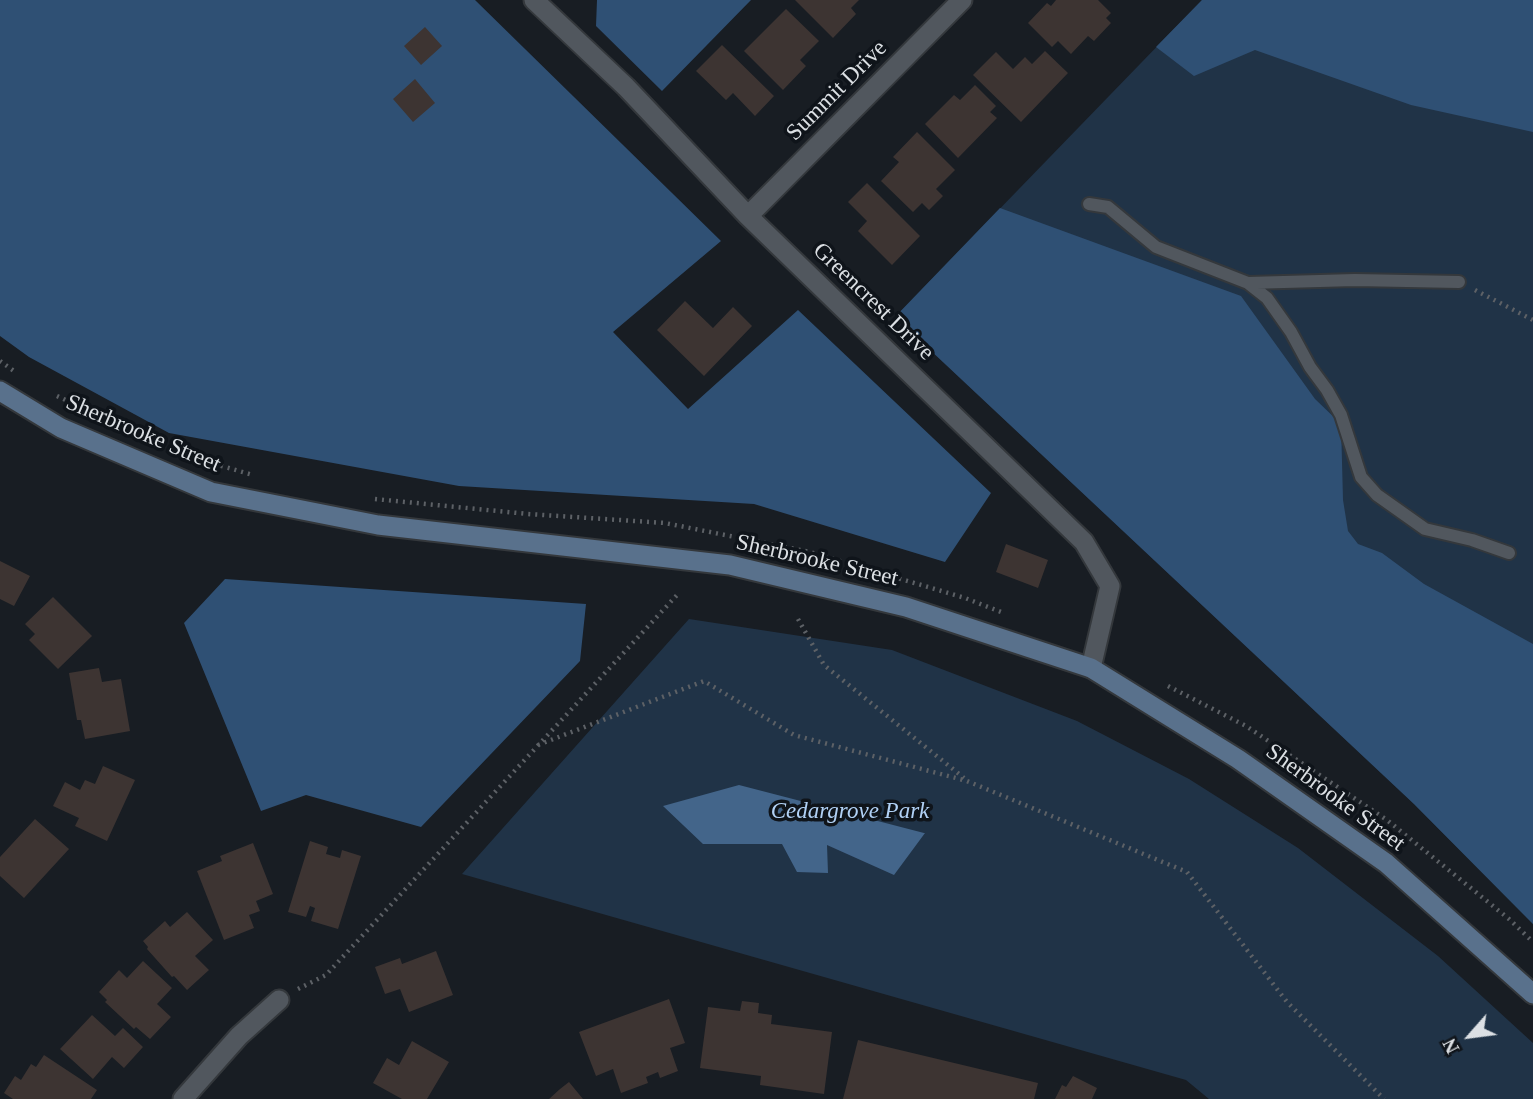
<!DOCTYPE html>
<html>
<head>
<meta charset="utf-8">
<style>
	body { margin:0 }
	#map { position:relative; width:1533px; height:1099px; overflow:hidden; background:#181d23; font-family:Georgia,serif }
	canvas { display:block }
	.north { position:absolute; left:1435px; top:1001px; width:70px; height:70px; -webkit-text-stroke:5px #0f141a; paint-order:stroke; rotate:242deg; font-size:19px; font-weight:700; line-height:28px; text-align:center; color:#dce0e4 }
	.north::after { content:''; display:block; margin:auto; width:24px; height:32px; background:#dce0e4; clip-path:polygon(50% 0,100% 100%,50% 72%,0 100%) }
</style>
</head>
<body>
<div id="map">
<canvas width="1533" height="1099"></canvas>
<div class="north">N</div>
</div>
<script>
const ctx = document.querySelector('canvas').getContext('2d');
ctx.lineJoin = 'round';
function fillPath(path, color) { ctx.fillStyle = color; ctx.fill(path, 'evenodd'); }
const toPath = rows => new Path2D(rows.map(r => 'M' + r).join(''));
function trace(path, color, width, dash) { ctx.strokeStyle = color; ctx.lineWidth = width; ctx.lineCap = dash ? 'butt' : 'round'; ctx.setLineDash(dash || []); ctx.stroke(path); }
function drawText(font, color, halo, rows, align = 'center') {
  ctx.font = font + ' Georgia,serif'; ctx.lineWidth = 7; ctx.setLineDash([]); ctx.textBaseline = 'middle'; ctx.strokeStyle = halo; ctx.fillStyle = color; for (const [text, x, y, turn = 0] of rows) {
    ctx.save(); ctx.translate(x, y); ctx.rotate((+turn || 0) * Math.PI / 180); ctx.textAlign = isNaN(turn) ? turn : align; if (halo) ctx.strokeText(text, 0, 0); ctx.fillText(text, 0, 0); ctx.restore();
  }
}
fillPath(toPath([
	[1202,0,1533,0,1533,924,1414,804,895,317],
	[689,619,892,650,1077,721,1189,779,1298,848,1438,956,1533,1043,1533,1099,1209,1099,1186,1080,462,874]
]), '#203347');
fillPath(toPath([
	[0,0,475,0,721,241,613,332,688,409,798,310,991,493,945,562,754,504,459,486,169,433,29,357,0,336],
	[597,0,751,0,662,91,596,26],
	[1202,0,1533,0,1533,132,1411,105,1255,50,1194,76,1156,47],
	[1000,208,1241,296,1315,399,1341,424,1343,500,1348,531,1358,544,1382,553,1424,584,1533,644,1533,924,1414,804,895,317],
	[225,579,586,604,580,661,421,827,306,795,261,811,184,623]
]), '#2f5074');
fillPath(toPath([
	[739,785,924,833,925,833,894,875,827,845,828,873,797,872,782,844,703,844,663,806]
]), '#43658a');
fillPath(toPath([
	[795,0,859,0,851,8,856,14,833,38],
	[1056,0,1098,0,1111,13,1106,18,1111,23,1094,41,1088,36,1071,54,1058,41,1052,47,1028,23,1047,3,1051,6],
	[786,9,819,41,800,60,806,66,783,90,744,51],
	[425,27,442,46,421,65,404,46],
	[722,45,774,96,755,116,733,93,726,100,696,71],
	[1045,51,1068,73,1021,122,973,75,996,52,1013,69,1025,57,1032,64],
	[415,79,435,103,413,122,393,99],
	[975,85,996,106,990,112,997,118,958,158,925,124,954,95,960,100],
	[917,132,955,170,936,189,943,196,929,210,922,203,913,212,881,181,899,162,893,157],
	[867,183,920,236,892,265,858,231,867,221,848,202],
	[685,301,713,328,733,307,752,326,704,376,657,330],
	[1006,544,1048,560,1038,588,996,572],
	[0,561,30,576,14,606,0,599],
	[53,597,92,636,58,669,29,640,35,634,25,624],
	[99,668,102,682,121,679,130,731,85,739,81,720,77,720,69,673],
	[103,766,135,780,107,841,75,826,79,818,53,806,65,782,80,790,85,780,95,784],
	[35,819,69,849,24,898,0,876,0,857],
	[310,841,328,847,326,854,340,858,342,850,361,856,338,929,311,921,315,908,310,906,306,917,288,912],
	[253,843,273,894,256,901,260,911,249,915,254,928,224,940,197,871,222,861,220,856],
	[187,912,213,940,195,956,209,970,187,990,174,976,172,977,147,949,148,947,143,941,165,921,170,927],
	[436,951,453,995,409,1012,400,989,385,994,375,967,400,958,402,964],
	[143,961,172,988,157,1004,171,1017,150,1039,136,1027,134,1029,105,1002,107,1000,99,992,119,970,127,978],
	[669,999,685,1043,670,1048,678,1071,660,1078,658,1072,646,1077,648,1083,621,1093,613,1069,596,1076,579,1032],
	[742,1001,759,1003,758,1013,772,1015,771,1024,832,1032,824,1094,760,1085,761,1076,700,1068,708,1007,740,1011],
	[92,1015,115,1036,123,1028,143,1047,124,1068,112,1057,93,1079,60,1049],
	[858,1040,1038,1083,1034,1099,843,1099],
	[412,1041,449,1062,427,1099,402,1099,373,1083,387,1058,399,1065],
	[44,1055,97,1090,91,1099,13,1099,4,1093,15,1076,21,1080,31,1064,36,1067],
	[1073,1076,1097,1088,1092,1099,1055,1099,1062,1085,1066,1087],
	[569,1082,583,1099,549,1099,560,1089]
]), '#3d3432');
const service = toPath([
	[1089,204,1108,207,1156,247,1248,283,1267,298,1291,332,1310,367,1327,390,1341,415,1361,477,1377,495,1425,529,1472,540,1509,553],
	[1248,283,1355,280,1459,282]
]);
const minor = toPath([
	[534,0,626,87,748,216,1084,542,1110,586,1091,668],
	[748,216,962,0],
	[183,1099,239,1036,279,1000]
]);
const secondary = toPath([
	[0,391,61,428,211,492,378,525,730,565,906,607,1091,668,1238,759,1386,863,1533,994]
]);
trace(service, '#34383c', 16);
trace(minor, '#34383c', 23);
trace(secondary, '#34383c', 23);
trace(toPath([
	[1475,290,1533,320],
	[0,361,14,371],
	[57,396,113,422],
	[194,458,253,475],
	[375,499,528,514,665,523,810,552,965,598,1001,612],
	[798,619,824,665,964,778],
	[1168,686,1246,726,1387,820,1509,919,1533,942],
	[538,745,704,681,794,735,967,781,1187,872,1287,1002,1384,1099],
	[298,989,326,975,677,595]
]), '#5d6166', 4.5, [2, 5]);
trace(service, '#51575e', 12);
trace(minor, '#51575e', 19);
trace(secondary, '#59718c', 19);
drawText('23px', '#dce0e4', '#0f141a', [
	["Summit Drive",837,91,-45],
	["Greencrest Drive",873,302,44],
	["Sherbrooke Street",143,434,23],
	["Sherbrooke Street",817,561,13],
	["Sherbrooke Street",1335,798,36]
]);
drawText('italic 23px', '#b1d1f5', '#0f141a', [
	["Cedargrove Park",850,812]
]);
</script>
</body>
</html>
